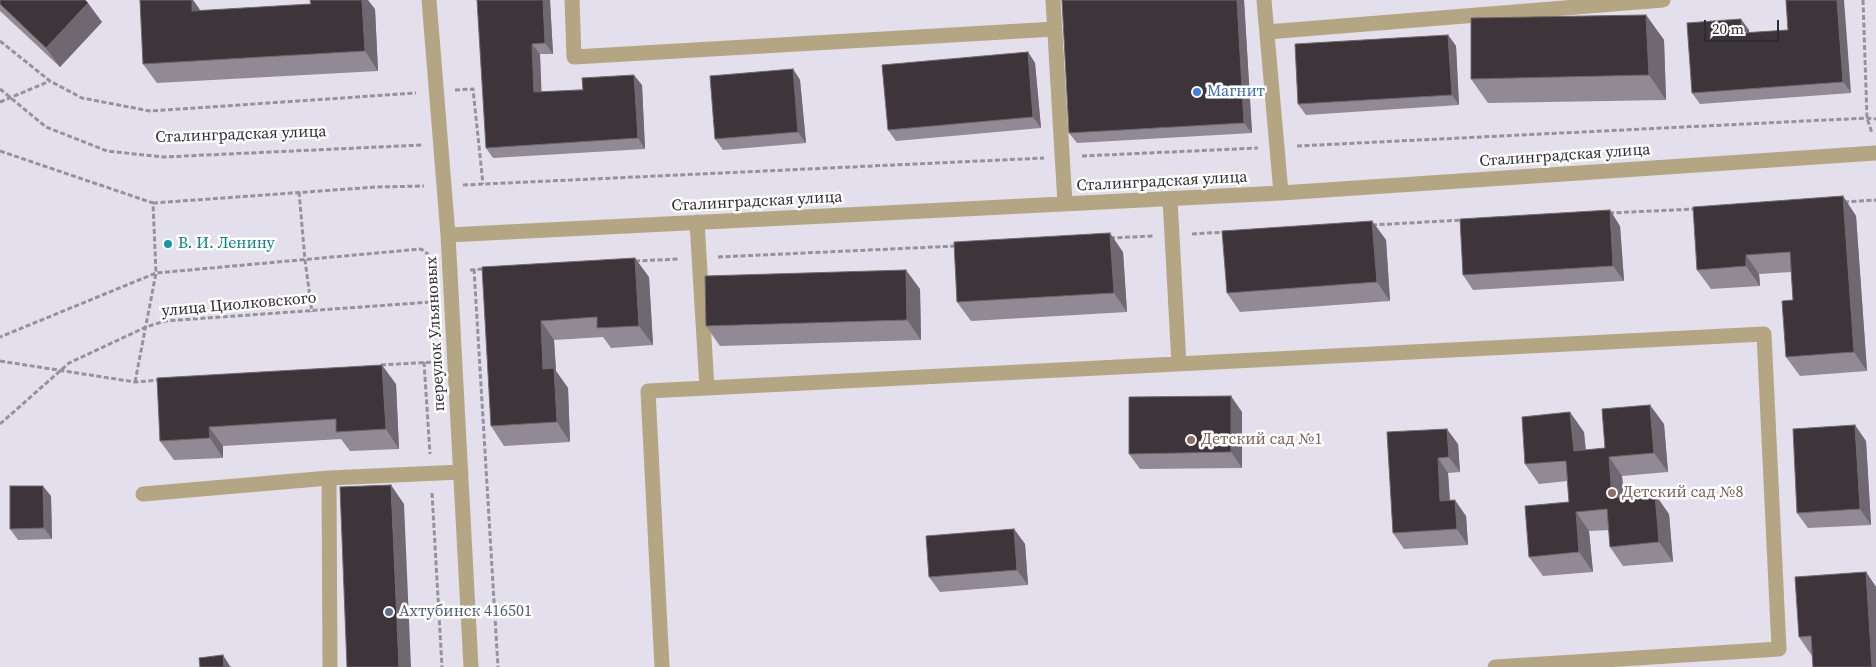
<!DOCTYPE html>
<html>
<head>
<meta charset="utf-8">
<style>
	body { margin:0 }
	#map { position:relative; width:1876px; height:667px; overflow:hidden; background:#e4dfec; font-family:"Source Serif 4",serif }
	canvas { display:block }
	.scale { position:absolute; left:1704px; top:20px; width:75px; height:22px; box-sizing:border-box; border:2px solid #2d2c30; border-top:0; padding-left:6px; font-size:15px; line-height:18px; white-space:nowrap; color:#2d2c30; -webkit-text-stroke:4px #fff; paint-order:stroke }
</style>
</head>
<body>
<div id="map">
<canvas width="1876" height="667"></canvas>
<div class="scale">20 m</div>
</div>
<script>
const ctx = document.querySelector('canvas').getContext('2d');
ctx.lineJoin = 'round';
const toPath = rows => new Path2D(rows.map(r => 'M' + r).join(''));
function trace(path, color, width, dash) { ctx.strokeStyle = color; ctx.lineWidth = width; ctx.lineCap = dash ? 'butt' : 'round'; ctx.setLineDash(dash || []); ctx.stroke(path); }
function fillPath(path, color) { ctx.fillStyle = color; ctx.fill(path, 'evenodd'); }
function drawText(font, color, halo, rows, align = 'center') {
  ctx.font = font + ' "Source Serif 4",serif'; ctx.lineWidth = 5; ctx.setLineDash([]); ctx.textBaseline = 'middle'; ctx.strokeStyle = halo; ctx.fillStyle = color; for (const [text, x, y, turn = 0] of rows) {
    ctx.save(); ctx.translate(x, y); ctx.rotate((+turn || 0) * Math.PI / 180); ctx.textAlign = isNaN(turn) ? turn : align; if (halo) ctx.strokeText(text, 0, 0); ctx.fillText(text, 0, 0); ctx.restore();
  }
}
trace(toPath([
	[1863,0,1867,118,1872,133],
	[0,41,50,81,82,98,150,111,416,93],
	[0,89,46,127,107,151,163,157,422,145],
	[455,90,473,89,483,184],
	[0,102,50,81],
	[1297,146,1867,118,1876,119],
	[0,151,153,203,156,273,0,337],
	[1082,156,1258,148],
	[463,185,1044,158],
	[299,192,305,260,312,312],
	[1844,202,1876,200],
	[153,203,376,187,424,186],
	[1609,213,1695,209],
	[1372,225,1463,220],
	[1192,234,1226,232],
	[1110,238,1153,236],
	[718,257,956,246],
	[635,261,679,259],
	[474,269,498,667],
	[470,270,484,269],
	[0,361,135,382,160,380],
	[424,362,430,454],
	[381,365,434,362],
	[135,382,156,273,421,249,429,255],
	[0,424,69,363,146,327,165,321,431,302],
	[432,493,442,667]
]), '#95929b', 3, [5, 2.5]);
trace(toPath([
	[429,0,448,235,471,667],
	[572,0,574,57,1055,29],
	[1053,0,1065,204],
	[1264,0,1281,193],
	[1267,32,1663,0],
	[1170,199,1179,364],
	[697,222,707,388],
	[448,235,1281,193,1876,153],
	[329,478,330,667],
	[143,494,329,478,461,472],
	[662,667,648,391,1764,334,1779,649,1495,667]
]), '#b4a683', 15);
fillPath(toPath([
	[0,0,102,22,60,67,0,11],
	[146,0,193,0,200,10,375,9,378,71,157,83,143,64],
	[550,0,553,54,540,54,541,92,642,85,645,149,493,158,486,148],
	[1244,0,1252,133,1077,143,1069,133],
	[1786,0,1851,93,1700,104,1692,93,1749,30,1749,33,1788,30],
	[1646,15,1664,40,1666,100,1488,103,1471,79],
	[1448,35,1456,46,1459,105,1306,115,1298,104],
	[1028,52,1035,63,1041,128,896,141,888,130],
	[793,69,800,80,806,143,723,150,715,139],
	[1843,196,1856,216,1867,371,1800,376,1786,357,1793,300,1791,272,1759,274,1760,286,1711,289,1697,270],
	[1372,221,1386,240,1390,301,1240,312,1227,293],
	[1620,226,1624,281,1473,290,1463,275],
	[1123,252,1127,312,971,321,957,302],
	[482,267,649,277,653,345,611,348,603,337,554,340,556,371,568,388,570,442,504,446,491,426],
	[920,289,921,340,720,346,706,326],
	[157,378,396,384,399,449,350,451,341,439,223,446,223,458,174,460,160,441],
	[1242,412,1242,468,1140,469,1129,454],
	[1664,424,1668,472,1622,476,1624,497,1669,514,1673,562,1623,566,1610,547,1609,530,1589,531,1593,572,1543,576,1529,557,1569,502,1567,481,1539,484,1525,464,1584,432,1586,450,1605,448],
	[1387,432,1458,444,1460,472,1448,473,1450,501,1466,516,1468,545,1404,549,1393,533],
	[1866,441,1871,525,1808,528,1797,513],
	[51,496,52,539,18,540,10,529],
	[1014,529,1025,544,1028,585,940,592,929,577],
	[1866,572,1876,587,1876,667,1812,656,1799,637]
]), '#918a94');
fillPath(toPath([
	[192,0,193,0,205,17,192,11],
	[362,0,368,0,375,9,378,71,365,51],
	[543,0,550,0,553,54,545,43],
	[1237,0,1244,0,1252,133,1244,123],
	[1837,0,1844,0,1851,93,1843,82],
	[88,3,102,22,60,67,46,48],
	[1646,15,1664,40,1666,100,1649,75],
	[1741,19,1749,30,1750,44,1742,33],
	[1448,35,1456,46,1459,105,1452,95],
	[532,44,540,54,542,103,534,92],
	[1028,52,1035,63,1041,128,1033,117],
	[793,69,800,80,806,143,798,132],
	[634,75,642,85,645,149,638,138],
	[1843,196,1856,216,1867,371,1854,352],
	[1610,210,1620,226,1624,281,1613,266],
	[1372,221,1386,240,1390,301,1377,282],
	[1110,233,1123,252,1127,312,1114,293],
	[1746,255,1759,274,1760,286,1746,266],
	[635,258,649,277,653,345,639,326],
	[906,270,920,289,921,340,907,320],
	[541,321,554,340,556,371,568,388,570,442,557,422,543,369],
	[382,365,396,384,399,449,386,429],
	[1231,396,1242,412,1242,468,1231,452],
	[1650,405,1664,424,1668,472,1654,453],
	[1570,412,1584,432,1587,470,1574,451],
	[1855,425,1866,441,1871,525,1860,509],
	[209,427,223,446,223,458,210,438],
	[1447,429,1458,444,1460,472,1449,457],
	[1609,457,1622,476,1625,517,1612,498],
	[1438,458,1448,473,1451,517,1440,501],
	[391,485,404,504,411,667,399,667],
	[43,486,51,496,52,539,44,528],
	[1655,494,1669,514,1673,562,1659,542],
	[1455,500,1466,516,1468,545,1457,529],
	[1576,512,1589,531,1593,572,1579,552],
	[1014,529,1025,544,1028,585,1017,570],
	[1866,572,1876,587,1876,667,1872,667],
	[223,655,230,666,231,667,224,667]
]), '#706870');
const building = toPath([
	[0,0,85,0,88,3,46,48,0,4,0,0],
	[140,0,192,0,192,11,311,4,310,0,362,0,365,51,143,64,140,0],
	[477,0,543,0,545,43,532,44,534,92,583,90,582,78,634,75,638,138,486,148,477,0],
	[1062,0,1237,0,1244,123,1069,133,1062,0],
	[1786,0,1837,0,1843,82,1692,93,1687,23,1741,19,1742,33,1788,30,1786,0],
	[1646,15,1649,75,1471,79,1471,18,1646,15],
	[1448,35,1452,95,1298,104,1295,44,1448,35],
	[1028,52,1033,117,888,130,882,65,1028,52],
	[793,69,798,132,715,139,710,76,793,69],
	[1843,196,1854,352,1786,357,1782,301,1793,300,1790,252,1746,255,1746,266,1697,270,1693,207,1843,196],
	[1610,210,1613,266,1463,275,1460,219,1610,210],
	[1372,221,1377,282,1227,293,1222,231,1372,221],
	[1110,233,1114,293,957,302,954,242,1110,233],
	[635,258,639,326,597,328,597,317,541,321,543,369,554,368,557,422,491,426,482,267,635,258],
	[906,270,907,320,706,326,705,276,906,270],
	[382,365,386,429,336,432,336,419,209,427,210,438,160,441,157,378,382,365],
	[1231,396,1231,452,1129,454,1129,397,1231,396],
	[1650,405,1654,453,1609,457,1612,498,1655,494,1659,542,1610,547,1607,509,1576,512,1579,552,1529,557,1525,506,1569,502,1566,461,1525,464,1522,417,1570,412,1574,451,1605,448,1602,409,1650,405],
	[1855,425,1860,509,1797,513,1793,429,1855,425],
	[1447,429,1449,457,1438,458,1440,501,1455,500,1457,529,1393,533,1387,432,1447,429],
	[391,485,399,667,347,667,340,487,391,485],
	[10,486,43,486,44,528,10,529,10,486],
	[1014,529,1017,570,929,577,926,536,1014,529],
	[1866,572,1872,667,1813,667,1811,636,1799,637,1795,577,1866,572],
	[223,655,224,667,200,667,199,658,223,655]
]);
fillPath(building, '#3e353b');
trace(building, '#706870', 1);
for (const [x, y, r, color] of [
	[1197,92,5,"#3f7fe0"],
	[168,244,5,"#0f9aa8"],
	[1191,440,5,"#8d6e63"],
	[1612,493,5,"#8d6e63"],
	[389,612,5,"#5c6f8a"]
]) { const dot = new Path2D(); dot.arc(x, y, r, 0, 2 * Math.PI); ctx.fillStyle = color; ctx.fill(dot); trace(dot, '#fff', 2); }
drawText('16px', '#366cbe', '#fff', [
	["Магнит",1207,92]
], 'left');
drawText('16px', '#2d2c30', '#fff', [
	["Сталинградская улица",241,135,-2],
	["Сталинградская улица",1565,156,-4],
	["Сталинградская улица",1162,182,-3],
	["Сталинградская улица",757,202,-3],
	["улица Циолковского",239,305,-5],
	["переулок Ульяновых",436,334,-93]
]);
drawText('16px', '#0d838f', '#fff', [
	["В. И. Ленину",178,244]
], 'left');
drawText('16px', '#785e54', '#fff', [
	["Детский сад №1",1201,440],
	["Детский сад №8",1622,493]
], 'left');
drawText('16px', '#4e5e75', '#fff', [
	["Ахтубинск 416501",399,612]
], 'left');
</script>
</body>
</html>
